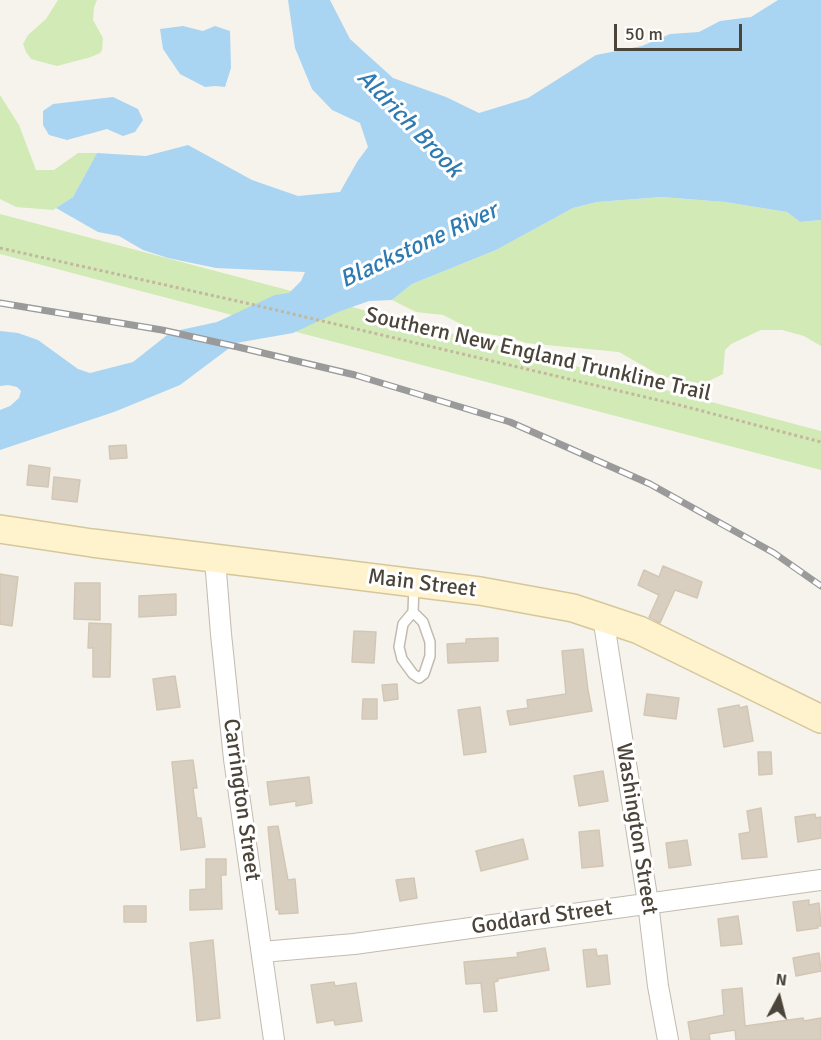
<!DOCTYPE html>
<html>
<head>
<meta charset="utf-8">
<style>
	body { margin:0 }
	#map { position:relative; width:821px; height:1040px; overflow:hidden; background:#f6f3ec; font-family:Signika,sans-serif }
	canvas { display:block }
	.north { position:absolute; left:749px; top:968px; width:60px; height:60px; -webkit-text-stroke:4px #fff; paint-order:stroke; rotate:7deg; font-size:16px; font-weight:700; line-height:24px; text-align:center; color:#4b4439 }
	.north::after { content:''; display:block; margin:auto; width:21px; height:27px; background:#4b4439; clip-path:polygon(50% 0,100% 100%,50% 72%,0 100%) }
	.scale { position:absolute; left:614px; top:24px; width:128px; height:27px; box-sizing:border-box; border:3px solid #4b4439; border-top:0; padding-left:8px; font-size:18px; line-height:21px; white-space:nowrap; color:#4b4439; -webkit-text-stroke:4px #fff; paint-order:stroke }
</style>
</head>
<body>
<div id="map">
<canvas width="821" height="1040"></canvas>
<div class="north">N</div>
<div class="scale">50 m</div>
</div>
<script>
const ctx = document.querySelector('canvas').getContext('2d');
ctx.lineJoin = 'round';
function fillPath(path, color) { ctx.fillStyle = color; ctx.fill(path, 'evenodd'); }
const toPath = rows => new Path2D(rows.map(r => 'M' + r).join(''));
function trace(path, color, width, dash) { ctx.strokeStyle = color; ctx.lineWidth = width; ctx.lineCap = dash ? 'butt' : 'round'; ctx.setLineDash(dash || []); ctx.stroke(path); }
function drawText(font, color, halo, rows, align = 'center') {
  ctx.font = font + ' Signika,sans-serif'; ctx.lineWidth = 6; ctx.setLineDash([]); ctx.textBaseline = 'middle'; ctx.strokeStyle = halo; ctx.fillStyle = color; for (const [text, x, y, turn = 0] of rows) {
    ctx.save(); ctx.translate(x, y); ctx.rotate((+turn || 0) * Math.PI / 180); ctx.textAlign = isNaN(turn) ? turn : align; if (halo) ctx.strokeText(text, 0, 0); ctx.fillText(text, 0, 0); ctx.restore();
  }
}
fillPath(toPath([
	[58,0,97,0,94,7,93,20,103,38,102,50,100,53,91,57,57,66,31,59,26,52,23,44,28,35,46,19],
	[0,95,19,125,36,170,54,170,78,153,97,153,73,197,53,210,16,207,0,199],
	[662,197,725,202,787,212,800,222,821,220,821,346,804,336,782,330,761,330,731,344,725,350,723,374,703,384,661,376,619,352,526,343,511,338,477,332,443,315,416,312,392,300,412,284,496,250,573,208,597,202],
	[0,214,821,431,821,470,0,254]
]), '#d2eab5');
fillPath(toPath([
	[288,0,330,0,350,39,393,78,446,97,479,113,528,98,596,55,642,46,670,34,699,32,720,21,751,17,778,0,821,0,821,220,800,222,787,212,725,202,662,197,597,202,573,208,496,250,412,284,392,300,369,301,338,312,293,333,236,343,180,385,114,412,0,450,0,410,10,406,19,398,21,391,17,387,8,385,0,386,0,331,18,333,38,340,78,369,90,373,133,362,171,332,217,322,275,295,289,293,301,281,305,272,216,268,168,258,143,250,119,236,98,232,56,208,73,197,97,153,146,156,188,145,252,180,298,196,340,192,357,162,368,147,360,123,332,110,312,89,295,48],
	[183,26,203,31,215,26,230,31,231,68,225,87,215,86,205,87,180,74,163,49,160,29],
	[113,97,138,109,143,120,135,132,123,136,107,129,67,140,49,135,43,125,43,111,53,104]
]), '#a9d4f2');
const building = toPath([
	[126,445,127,458,110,459,109,446,126,445],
	[29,465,50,468,48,487,27,485,29,465],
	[54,477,80,480,77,502,52,499,54,477],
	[663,566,702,582,697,598,675,590,660,623,649,617,659,595,638,585,644,570,659,577,663,566],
	[0,574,18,577,12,626,0,624,0,574],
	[75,583,100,583,100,620,74,619,75,583],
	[176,594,176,615,139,617,139,596,176,594],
	[89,623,111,624,110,677,93,677,93,648,88,648,89,623],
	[354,631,376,632,374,663,352,662,354,631],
	[498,638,498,661,448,663,447,644,466,643,466,639,498,638],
	[583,649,588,690,592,711,510,725,507,711,528,708,527,700,566,694,562,651,583,649],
	[175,676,180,707,157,710,153,679,175,676],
	[397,684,398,699,384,701,382,685,397,684],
	[647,694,679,698,676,719,644,715,647,694],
	[363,699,377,699,377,719,362,719,363,699],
	[739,705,740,708,747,706,753,741,724,747,718,709,739,705],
	[480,707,486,752,464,755,458,710,480,707],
	[758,752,771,752,772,774,759,775,758,752],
	[193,760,197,788,193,788,197,818,201,818,205,847,181,850,172,762,193,760],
	[603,771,608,801,579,806,574,776,603,771],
	[309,777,312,803,296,806,296,801,270,805,267,782,309,777],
	[761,808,767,857,742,859,739,834,750,832,747,811,761,808],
	[815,814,816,818,821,817,821,838,798,842,795,817,815,814],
	[278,826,288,880,295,879,298,913,279,914,279,909,276,910,268,827,278,826],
	[599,830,603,866,582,868,579,832,599,830],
	[523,839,528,859,481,871,476,851,523,839],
	[687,840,691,865,669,868,666,843,687,840],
	[206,859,226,859,226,875,221,875,222,909,190,910,190,890,206,889,206,859],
	[414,878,417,898,400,901,396,880,414,878],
	[809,900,809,905,819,903,821,926,817,926,818,928,797,931,793,902,809,900],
	[124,906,146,906,146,922,124,922,124,906],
	[738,916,742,944,721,946,718,919,738,916],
	[213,940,220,1018,197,1021,194,983,190,943,213,940],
	[545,948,549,970,497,979,498,981,494,982,497,1011,484,1012,481,983,466,984,464,962,518,957,517,953,545,948],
	[596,949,597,956,607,955,610,984,587,987,583,950,596,949],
	[819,953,821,971,796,976,793,958,819,953],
	[334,982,335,986,356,983,362,1021,335,1025,334,1020,317,1023,311,985,334,982],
	[742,988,745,1026,803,1018,804,1021,821,1018,821,1040,736,1040,735,1030,709,1034,710,1040,691,1040,688,1022,724,1015,722,990,742,988]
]);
fillPath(building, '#d8cfc1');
trace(building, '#d3c7b4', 1.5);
const service = toPath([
	[413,612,403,624,399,647,402,659,413,674,419,678,424,674,430,656,430,642,423,622,413,612,414,585]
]);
const minor = toPath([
	[215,559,221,634,234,759,274,1040],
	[603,617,648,903,658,986,668,1040],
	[262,952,354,944,821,880]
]);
const secondary = toPath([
	[0,529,92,543,480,591,573,608,639,630,821,719]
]);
trace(service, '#c2bbae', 12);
trace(minor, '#c2bbae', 22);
trace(secondary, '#d6c79b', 30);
trace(toPath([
	[0,248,246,303,679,405,821,442]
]), '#c4b79f', 3, [3, 3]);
trace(service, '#fff', 9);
trace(minor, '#fff', 20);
trace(secondary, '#fff3cd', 27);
const rail = toPath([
	[0,303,162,330,238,347,355,375,510,422,650,484,774,553,821,586]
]);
trace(rail, '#9a9a9a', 7);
trace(rail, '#fff', 4.5, [14]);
drawText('22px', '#4b4439', '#fff', [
	["Southern New England Trunkline Trail",538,355,13],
	["Main Street",422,584,7],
	["Carrington Street",241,800,82],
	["Washington Street",636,829,81],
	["Goddard Street",542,918,-8]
]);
drawText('italic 24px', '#2e7ab2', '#fff', [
	["Aldrich Brook",409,124,46],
	["Blackstone River",419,246,-25]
]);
</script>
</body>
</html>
